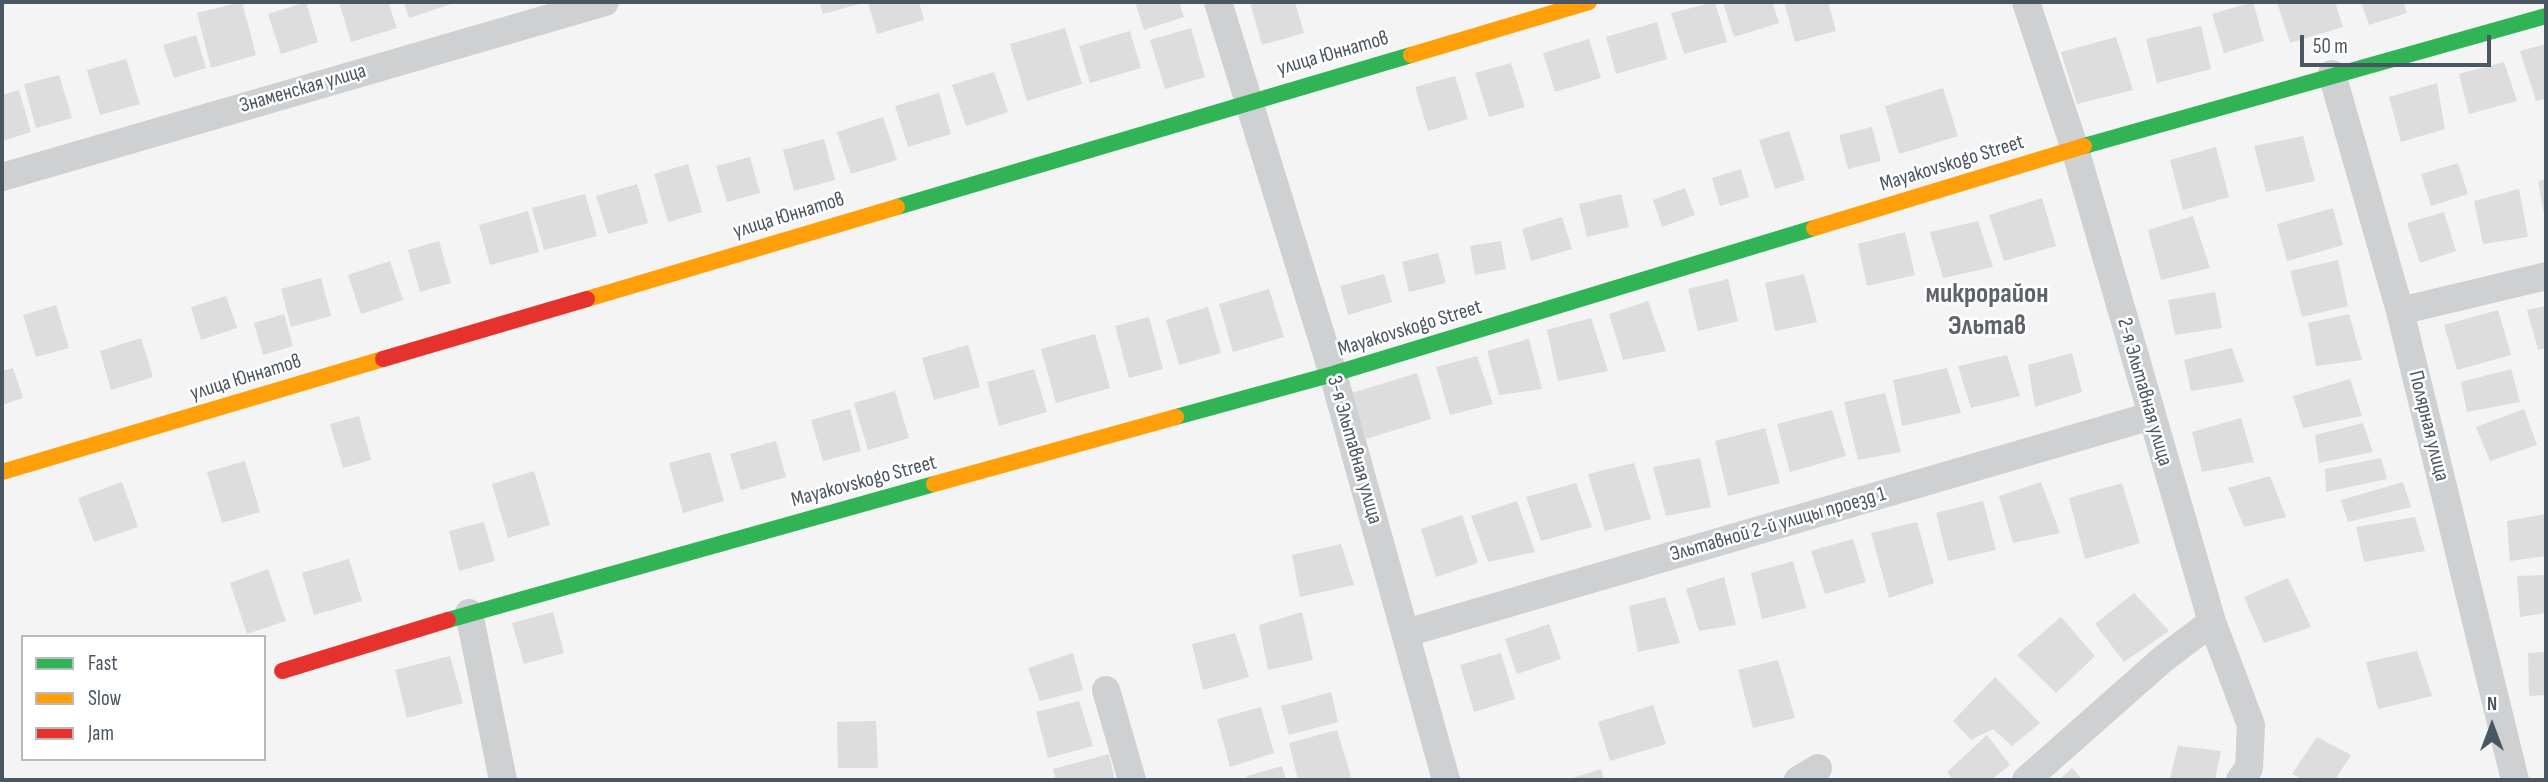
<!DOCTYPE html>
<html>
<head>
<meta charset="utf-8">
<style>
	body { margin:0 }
	#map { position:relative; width:2548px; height:782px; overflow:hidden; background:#f4f4f4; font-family:"Sofia Sans Condensed",sans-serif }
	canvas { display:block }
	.frame { position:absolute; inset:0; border:4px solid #4a5661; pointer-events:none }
	.legend { position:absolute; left:21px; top:635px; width:245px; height:126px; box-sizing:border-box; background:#fff; border:2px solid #b7bbc0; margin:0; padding:9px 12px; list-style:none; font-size:21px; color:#4a5661 }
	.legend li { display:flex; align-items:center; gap:14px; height:35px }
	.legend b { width:35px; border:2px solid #b7bbc0 }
	.north { position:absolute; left:2457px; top:691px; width:70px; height:70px; -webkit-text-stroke:5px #fff; paint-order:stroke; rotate:0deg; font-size:19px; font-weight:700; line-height:28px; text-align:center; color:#4a5661 }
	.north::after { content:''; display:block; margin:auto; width:24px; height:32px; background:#4a5661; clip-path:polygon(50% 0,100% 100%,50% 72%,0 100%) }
	.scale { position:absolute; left:2300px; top:35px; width:191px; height:32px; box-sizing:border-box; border:4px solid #4a5661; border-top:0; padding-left:9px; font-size:21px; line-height:24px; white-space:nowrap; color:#4a5661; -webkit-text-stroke:5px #fff; paint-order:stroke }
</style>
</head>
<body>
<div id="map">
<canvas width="2548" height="782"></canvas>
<div class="frame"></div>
<ul class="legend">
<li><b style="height:9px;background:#30b455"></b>Fast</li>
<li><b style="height:9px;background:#ff9f0a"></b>Slow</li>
<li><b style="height:9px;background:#e5322d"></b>Jam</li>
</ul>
<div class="north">N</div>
<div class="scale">50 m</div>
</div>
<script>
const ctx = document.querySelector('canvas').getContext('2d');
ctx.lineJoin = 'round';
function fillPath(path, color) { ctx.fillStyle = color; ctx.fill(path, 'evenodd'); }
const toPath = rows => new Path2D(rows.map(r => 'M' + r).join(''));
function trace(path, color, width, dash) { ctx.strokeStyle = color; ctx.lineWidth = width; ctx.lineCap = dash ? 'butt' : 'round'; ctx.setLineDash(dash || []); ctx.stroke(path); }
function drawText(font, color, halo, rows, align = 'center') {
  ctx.font = font + ' "Sofia Sans Condensed",sans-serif'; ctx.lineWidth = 5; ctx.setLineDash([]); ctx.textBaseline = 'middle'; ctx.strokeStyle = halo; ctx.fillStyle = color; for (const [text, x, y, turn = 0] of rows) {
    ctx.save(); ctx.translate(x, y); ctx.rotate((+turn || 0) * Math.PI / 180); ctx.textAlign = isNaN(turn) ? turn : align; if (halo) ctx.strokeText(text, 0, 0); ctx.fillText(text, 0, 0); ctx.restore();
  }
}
fillPath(toPath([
	[242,2,256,55,211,68,197,13],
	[306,2,318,42,281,54,268,14],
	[339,2,388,2,397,28,351,42],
	[404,2,451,2,451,4,409,18],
	[819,2,863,2,863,3,823,14],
	[868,2,919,2,924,20,877,34],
	[1135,2,1179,2,1184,17,1144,30],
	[1250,2,1295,2,1304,33,1262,45],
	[1715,2,1727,42,1684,54,1671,13],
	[1723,2,1772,2,1779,23,1734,37],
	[1796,2,1828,2,1836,31,1795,42,1785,5],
	[2253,2,2264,41,2224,53,2212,14],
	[2277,2,2335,2,2343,27,2290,43],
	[2361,2,2403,2,2407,13,2369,25],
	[1657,22,1667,59,1616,74,1606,37],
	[2201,26,2211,69,2157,83,2146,39],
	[1065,28,1082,84,1027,101,1010,44],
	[1191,28,1205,77,1165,89,1150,40],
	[1130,31,1141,68,1090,83,1079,46],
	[196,35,206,68,174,78,163,45],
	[2116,37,2133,90,2077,104,2061,52],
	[1589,39,1601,78,1555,92,1543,53],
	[2546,44,2546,99,2536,101,2520,51],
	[126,59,140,104,100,115,87,70],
	[2504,62,2517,101,2469,114,2459,74],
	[1511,63,1525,107,1489,117,1475,73],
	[994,72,1008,112,966,126,952,85],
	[59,75,72,118,36,128,24,84],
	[1455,76,1468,119,1428,131,1415,87],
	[2437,83,2445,129,2401,142,2389,97],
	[1943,88,1958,136,1899,154,1885,106],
	[19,90,31,132,2,141,2,95],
	[939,93,951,134,908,147,895,106],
	[883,117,897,160,851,174,837,132],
	[1872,127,1881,161,1848,169,1839,135],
	[1789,131,1805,180,1775,189,1759,140],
	[2303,136,2315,181,2266,192,2254,146],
	[824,139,835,180,794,191,783,150],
	[2216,147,2229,197,2183,210,2170,160],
	[750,157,760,193,727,202,716,166],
	[2458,163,2468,194,2431,206,2421,174],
	[688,164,702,212,668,222,654,174],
	[1741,169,1749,197,1720,206,1712,178],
	[2546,179,2546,220,2545,220,2538,181],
	[637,184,648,223,608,234,596,196],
	[1685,188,1695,215,1662,227,1653,200],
	[2519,189,2528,237,2483,244,2474,201],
	[585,194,597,236,544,250,532,208],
	[1621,194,1629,227,1587,237,1579,204],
	[2042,198,2056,246,2004,261,1989,215],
	[2333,208,2343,245,2287,261,2277,224],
	[528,211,539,252,490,265,479,225],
	[2444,212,2456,251,2420,263,2407,223],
	[2193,216,2210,268,2161,280,2148,230],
	[1562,217,1572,249,1531,261,1522,229],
	[1978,221,1993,267,1943,278,1930,232],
	[1905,232,1915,275,1867,286,1858,244],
	[439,241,451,283,420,292,408,250],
	[1501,241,1506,269,1475,275,1470,246],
	[1438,253,1446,283,1409,292,1402,262],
	[2338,260,2348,306,2302,317,2290,271],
	[390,261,403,300,361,314,348,275],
	[1384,274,1392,302,1348,315,1340,286],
	[1804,274,1817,322,1775,331,1765,283],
	[321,278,331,316,291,327,281,289],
	[1728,279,1738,321,1698,331,1688,289],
	[1269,289,1284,337,1233,352,1219,304],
	[2215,292,2222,328,2175,335,2168,300],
	[226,296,237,328,201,340,191,307],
	[1648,301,1666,351,1623,360,1609,314],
	[56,305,69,348,36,357,23,315],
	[2546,306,2546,348,2538,350,2527,310],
	[1208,307,1221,353,1179,365,1166,320],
	[2498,310,2511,355,2457,370,2444,325],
	[284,314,293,346,263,355,254,323],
	[2349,314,2362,360,2316,366,2308,323],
	[1149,317,1163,369,1129,378,1115,326],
	[1591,318,1608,371,1558,381,1547,330],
	[1095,334,1110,388,1056,403,1041,349],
	[141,338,153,377,111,390,100,351],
	[1529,339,1542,389,1499,395,1487,351],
	[968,345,980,387,934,400,922,358],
	[2232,348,2244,382,2191,391,2184,360],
	[2072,353,2082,392,2035,407,2028,365],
	[2007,355,2020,396,1971,408,1958,366],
	[1477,356,1493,404,1450,415,1436,367],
	[13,368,23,398,2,405,2,371],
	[1947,368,1961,413,1902,426,1893,380],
	[1034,369,1047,412,999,426,987,382],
	[2511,369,2520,402,2467,412,2461,382],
	[1417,373,1431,419,1366,439,1352,393],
	[2350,379,2362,416,2303,428,2293,396],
	[895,391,909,438,868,450,854,403],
	[1885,393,1901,452,1858,460,1844,402],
	[850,409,861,451,823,461,811,420],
	[2524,409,2537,445,2490,461,2476,427],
	[1832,410,1846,456,1790,472,1777,424],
	[359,416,371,460,343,468,330,424],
	[2241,418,2254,462,2202,472,2192,432],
	[2363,423,2373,452,2319,463,2315,435],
	[1765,428,1780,483,1728,496,1715,441],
	[776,441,786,477,741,490,730,454],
	[710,452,724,501,683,513,669,463],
	[1700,458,1711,507,1666,516,1653,467],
	[2381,458,2387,479,2326,492,2325,469],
	[245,461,260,512,222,523,207,472],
	[1634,463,1651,519,1605,531,1588,474],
	[534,471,550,525,508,538,492,484],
	[2270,476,2286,517,2244,527,2228,488],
	[122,482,138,527,94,542,78,498],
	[2041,482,2060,533,2013,543,1999,496],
	[2403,482,2411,507,2348,522,2341,500],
	[1576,483,1592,527,1541,541,1526,497],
	[2122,483,2140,543,2085,559,2069,498],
	[1517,501,1535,552,1488,562,1471,516],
	[1983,501,1996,550,1948,561,1936,513],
	[2546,514,2546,556,2510,561,2507,521],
	[1462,515,1478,563,1436,577,1421,529],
	[2415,517,2425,551,2364,562,2356,527],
	[484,522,495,561,459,571,449,531],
	[1917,522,1934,583,1889,598,1871,533],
	[1853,539,1866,582,1825,594,1811,551],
	[1341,544,1354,585,1300,597,1292,555],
	[349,559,362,601,314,615,302,573],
	[1793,561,1806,608,1762,619,1751,573],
	[268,569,286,621,247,634,230,583],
	[2546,575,2546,613,2520,617,2517,576],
	[1724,577,1736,625,1699,631,1686,589],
	[2288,578,2311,627,2264,643,2244,597],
	[2134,593,2169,631,2124,662,2095,624],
	[1665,597,1680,643,1638,652,1629,606],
	[553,612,564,653,524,664,512,623],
	[1302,612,1313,660,1268,670,1259,625],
	[2061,617,2095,656,2056,693,2017,655],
	[1549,624,1561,659,1517,674,1505,639],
	[1235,633,1249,677,1203,690,1192,644],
	[2417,651,2432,696,2378,709,2366,662],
	[2546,652,2546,695,2529,696,2528,653],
	[1073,653,1083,690,1040,701,1028,668],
	[1501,653,1515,699,1474,712,1460,665],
	[450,656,463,703,407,718,395,670],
	[1778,660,1795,718,1753,728,1738,670],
	[1995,677,2040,723,2012,746,1993,729,1971,740,1953,721],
	[1331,692,1338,722,1289,735,1281,706],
	[1079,701,1093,746,1048,758,1036,712],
	[1653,705,1666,744,1610,761,1598,722],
	[1261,707,1274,753,1230,767,1217,719],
	[876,721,878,768,838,768,837,722],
	[1337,730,1352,780,1298,780,1289,743],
	[1987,735,2010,765,1991,780,1953,780,1947,772],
	[2317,737,2351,755,2335,780,2304,780,2292,774],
	[2178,746,2221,751,2215,780,2170,778],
	[1109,754,1115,780,1056,780,1053,769],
	[1282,766,1286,780,1248,780,1247,776],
	[2072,768,2083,780,2059,780],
	[1601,769,1604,780,1566,780]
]), '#ddddde');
trace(toPath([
	[1218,2,1333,374,1446,780],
	[2026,2,2075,149,2212,622,2251,725,2249,768,2240,780],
	[2332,74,2400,311,2515,780],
	[2,177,605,2],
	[2400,311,2546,276],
	[469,613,503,780],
	[1406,633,2151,416],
	[1106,690,1132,780],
	[1798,780,1818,768],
	[2026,780,2163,659,2212,622]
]), '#ced0d2', 28);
trace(toPath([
	[2084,146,2546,16],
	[897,207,1411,55],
	[1176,417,1333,374,1814,228],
	[448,620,934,484]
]), '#30b455', 16);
trace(toPath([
	[1411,55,1589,2],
	[1814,228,2084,146],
	[587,299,897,207],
	[2,472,383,359],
	[934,484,1176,417]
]), '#ff9f0a', 16);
trace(toPath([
	[383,359,587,299],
	[282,671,448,620]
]), '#e5322d', 16);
drawText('21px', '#4a5661', '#fff', [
	["улица Юннатов",1333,54,-16],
	["Знаменская улица",303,89,-16],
	["Mayakovskogo Street",1952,164,-17],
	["улица Юннатов",789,216,-17],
	["Mayakovskogo Street",1410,329,-17],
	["улица Юннатов",246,378,-17],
	["2-я Эльтавная улица",2144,392,74],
	["Полярная улица",2428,426,76],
	["3-я Эльтавная улица",1354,450,74],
	["Mayakovskogo Street",864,482,-15],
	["Эльтавной 2-й улицы проезд 1",1778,525,-16]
]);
drawText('bold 28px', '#5f6368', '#fff', [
	["микрорайон",1987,295],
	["Эльтав",1987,327]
]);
</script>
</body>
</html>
